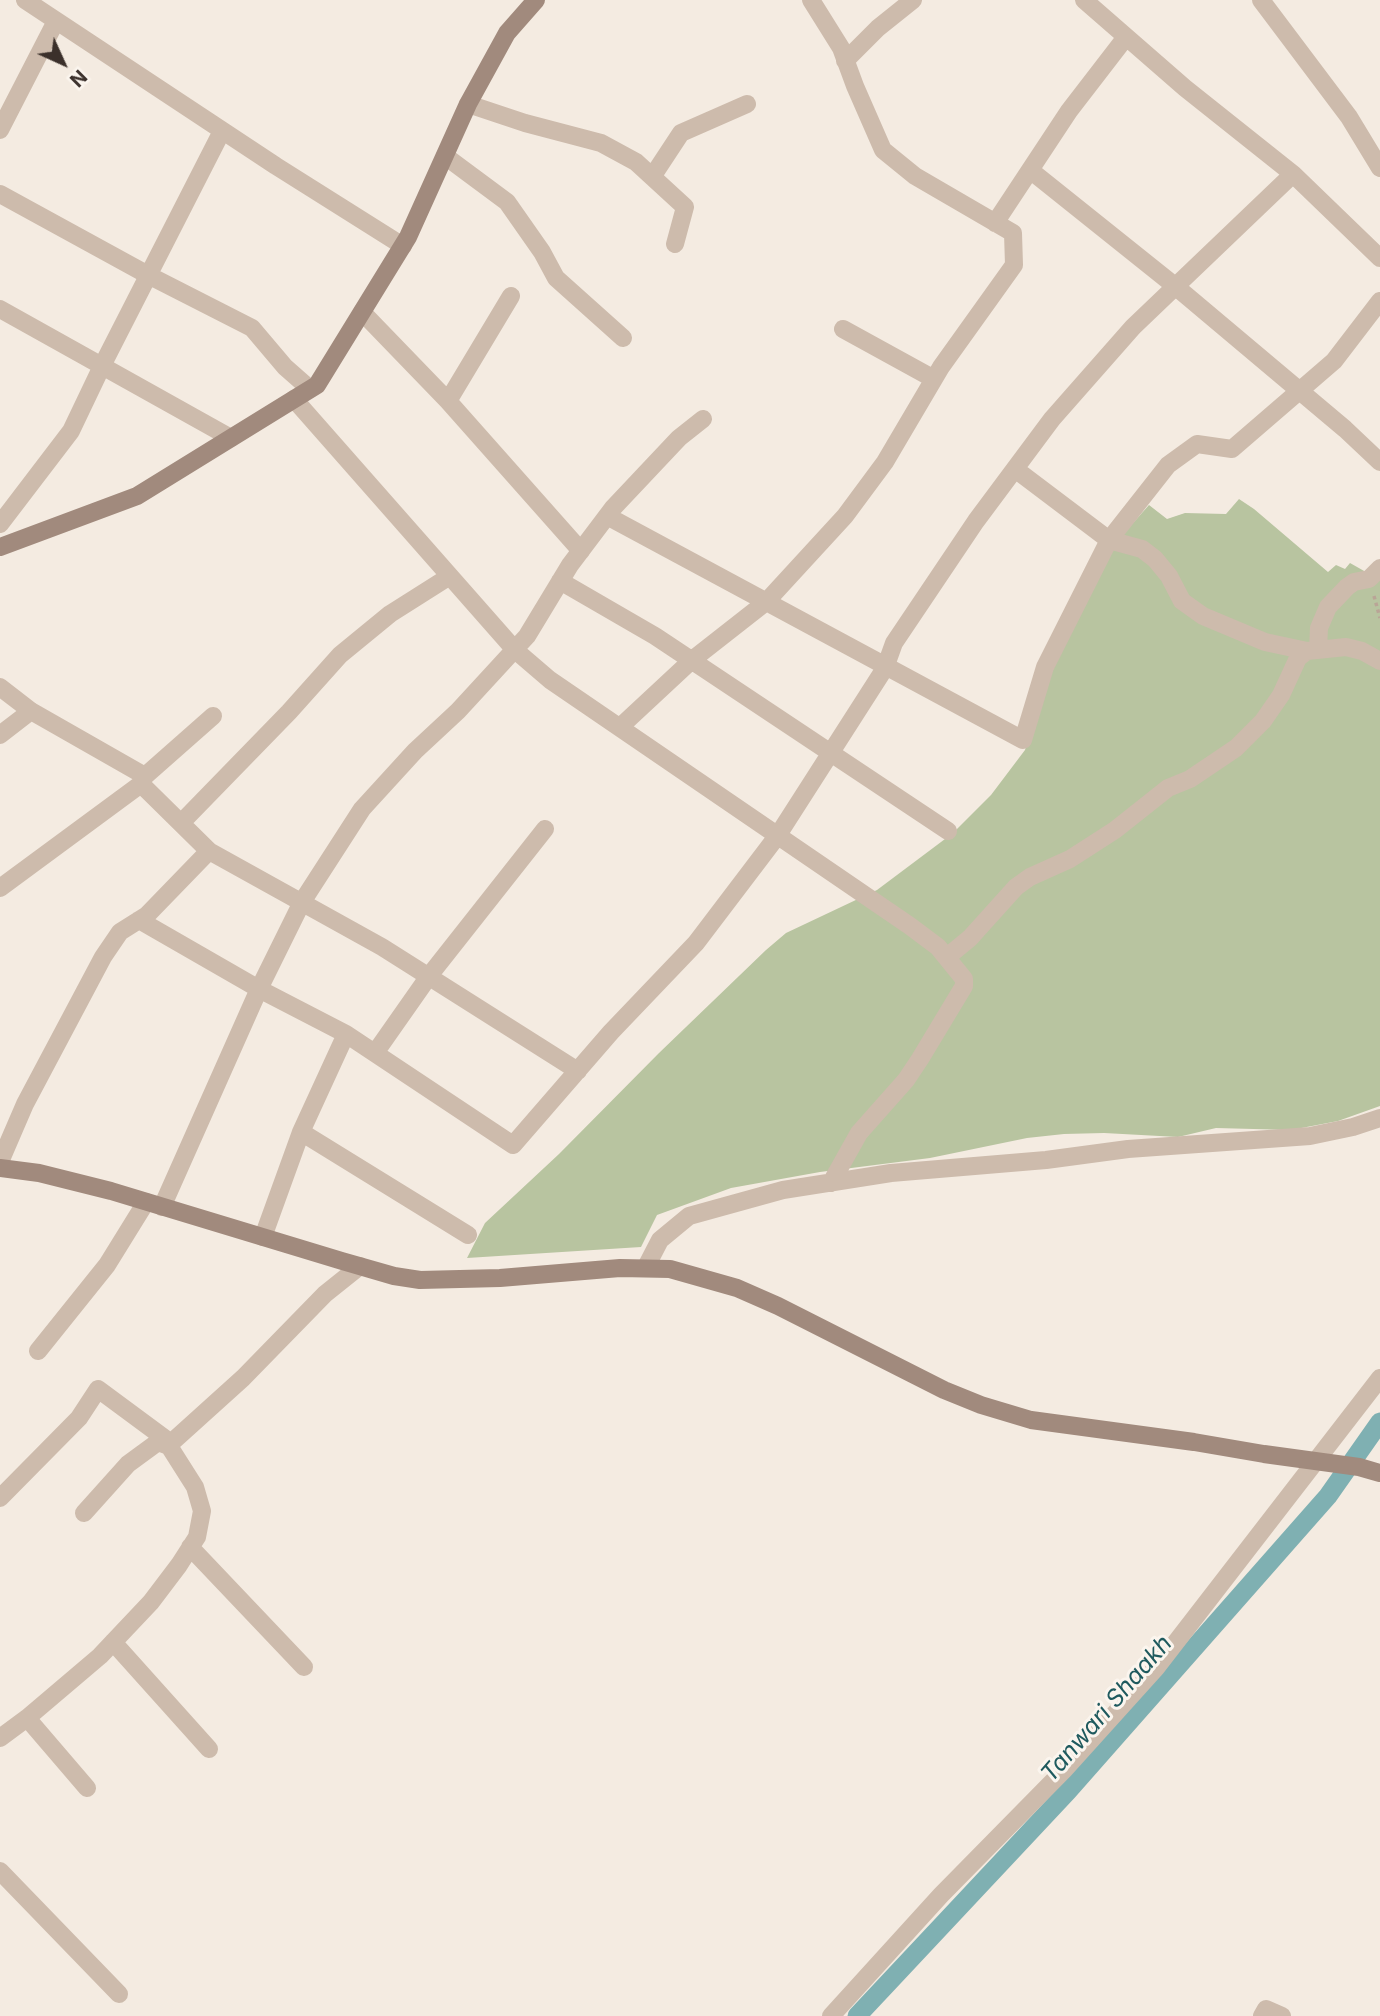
<!DOCTYPE html>
<html>
<head>
<meta charset="utf-8">
<style>
	body { margin:0 }
	#map { position:relative; width:1380px; height:2016px; overflow:hidden; background:#f4ebe1; font-family:Inter,sans-serif }
	canvas { display:block }
	.north { position:absolute; left:28px; top:28px; width:70px; height:70px; -webkit-text-stroke:5px #fbf5ee; paint-order:stroke; rotate:135deg; font-size:19px; font-weight:700; line-height:28px; text-align:center; color:#3b302b }
	.north::after { content:''; display:block; margin:auto; width:24px; height:32px; background:#3b302b; clip-path:polygon(50% 0,100% 100%,50% 72%,0 100%) }
</style>
</head>
<body>
<div id="map">
<canvas width="1380" height="2016"></canvas>
<div class="north">N</div>
</div>
<script>
const ctx = document.querySelector('canvas').getContext('2d');
ctx.lineJoin = 'round';
function fillPath(path, color) { ctx.fillStyle = color; ctx.fill(path, 'evenodd'); }
const toPath = rows => new Path2D(rows.map(r => 'M' + r).join(''));
function trace(path, color, width, dash) { ctx.strokeStyle = color; ctx.lineWidth = width; ctx.lineCap = dash ? 'butt' : 'round'; ctx.setLineDash(dash || []); ctx.stroke(path); }
function drawText(font, color, halo, rows, align = 'center') {
  ctx.font = font + ' Inter,sans-serif'; ctx.lineWidth = 6; ctx.setLineDash([]); ctx.textBaseline = 'middle'; ctx.strokeStyle = halo; ctx.fillStyle = color; for (const [text, x, y, turn = 0] of rows) {
    ctx.save(); ctx.translate(x, y); ctx.rotate((+turn || 0) * Math.PI / 180); ctx.textAlign = isNaN(turn) ? turn : align; if (halo) ctx.strokeText(text, 0, 0); ctx.fillText(text, 0, 0); ctx.restore();
  }
}
fillPath(toPath([
	[1239,499,1254,509,1328,572,1336,565,1345,569,1350,563,1380,580,1380,1106,1338,1121,1291,1130,1216,1128,1178,1137,1104,1133,1064,1134,1027,1138,930,1158,820,1172,731,1188,657,1215,641,1247,467,1258,485,1223,559,1154,659,1053,766,950,786,933,877,890,953,833,991,795,1025,750,1041,695,1109,550,1149,505,1167,519,1185,513,1226,514]
]), '#b8c4a0');
trace(toPath([
	[857,2016,1068,1791,1328,1496,1380,1422]
]), '#7fb0b2', 19);
trace(toPath([
	[1374,596,1380,618]
]), '#b9a596', 3.5, [3.5, 3.5]);
trace(toPath([
	[25,0,276,166,403,246],
	[1084,0,1185,88,1293,174,1380,258],
	[1261,0,1349,117,1380,168],
	[845,61,878,28,913,0],
	[468,104,525,123,601,143,636,162,685,207,675,244],
	[0,130,56,21],
	[445,156,507,202,542,252,556,278,623,338],
	[1030,170,1175,286,1345,429,1380,462],
	[652,177,681,133,747,104],
	[0,194,148,275,252,328,285,367,310,389],
	[995,223,1069,111,1126,37],
	[0,309,231,438],
	[362,312,448,401,581,551],
	[843,329,934,379],
	[294,399,515,650,550,680,910,926,938,947,964,979,964,986,920,1059,906,1080,859,1133,831,1183],
	[448,401,511,296],
	[1015,469,1109,540,1142,549,1155,559,1169,576,1182,601,1203,616,1265,642,1307,651],
	[607,516,1023,740,1045,667,1109,540,1168,465,1197,444,1232,449,1334,361,1380,301],
	[0,524,71,431,102,366,222,131],
	[560,581,655,636,948,831],
	[1318,650,1319,628,1328,607,1347,587,1354,582,1369,579,1380,568],
	[0,687,31,711,145,776],
	[620,727,692,660,766,602,845,516,885,462,941,367,1014,265,1013,233,915,176,883,150,855,86,841,48,811,0],
	[0,735,31,711],
	[141,784,209,851,382,947,578,1071],
	[181,823,289,712,340,655,390,614,450,576],
	[0,888,141,784,145,776,213,716],
	[139,920,259,989,346,1034,513,1145,611,1032,696,943,778,835,885,668,894,643,976,521,1052,419,1133,327,1293,174],
	[947,957,970,938,1016,887,1030,877,1070,859,1115,830,1168,788,1190,779,1236,748,1263,721,1281,695,1298,658,1307,651,1346,647,1362,651,1380,661],
	[375,1053,429,976,545,829],
	[301,1132,468,1235],
	[0,1162,25,1104,103,957,120,932,147,915,209,851],
	[162,1207,259,989,302,902,362,809,415,751,458,711,527,636,570,565,613,508,679,438,703,419],
	[263,1237,301,1132,346,1034],
	[646,1267,660,1240,689,1216,783,1190,891,1173,1046,1160,1128,1149,1310,1136,1353,1127,1380,1118],
	[38,1351,107,1265,146,1202],
	[0,1498,79,1418,98,1389,171,1443],
	[84,1513,128,1464,158,1442,169,1446],
	[190,1547,304,1667],
	[113,1642,209,1749],
	[27,1718,87,1788],
	[0,1738,27,1718,100,1656,151,1602,179,1565,197,1537,202,1511,195,1487,169,1446,171,1443,243,1378,325,1294,360,1266],
	[0,1871,119,1994],
	[831,2016,941,1895,1064,1770,1156,1668,1380,1378],
	[1262,2016,1266,2009,1282,2016]
]), '#cdbbac', 18);
trace(toPath([
	[0,547,137,496,317,385,408,237,468,104,507,33,536,0],
	[0,1168,39,1173,111,1191,342,1261,394,1276,420,1280,500,1278,620,1268,670,1269,737,1288,778,1306,944,1390,981,1405,1031,1420,1194,1442,1264,1454,1359,1467,1380,1473]
]), '#a18a7d', 18);
drawText('italic 24px', '#1f5a5e', '#fbf5ee', [
	["Tanwari Shaakh",1107,1709,-49]
]);
</script>
</body>
</html>
